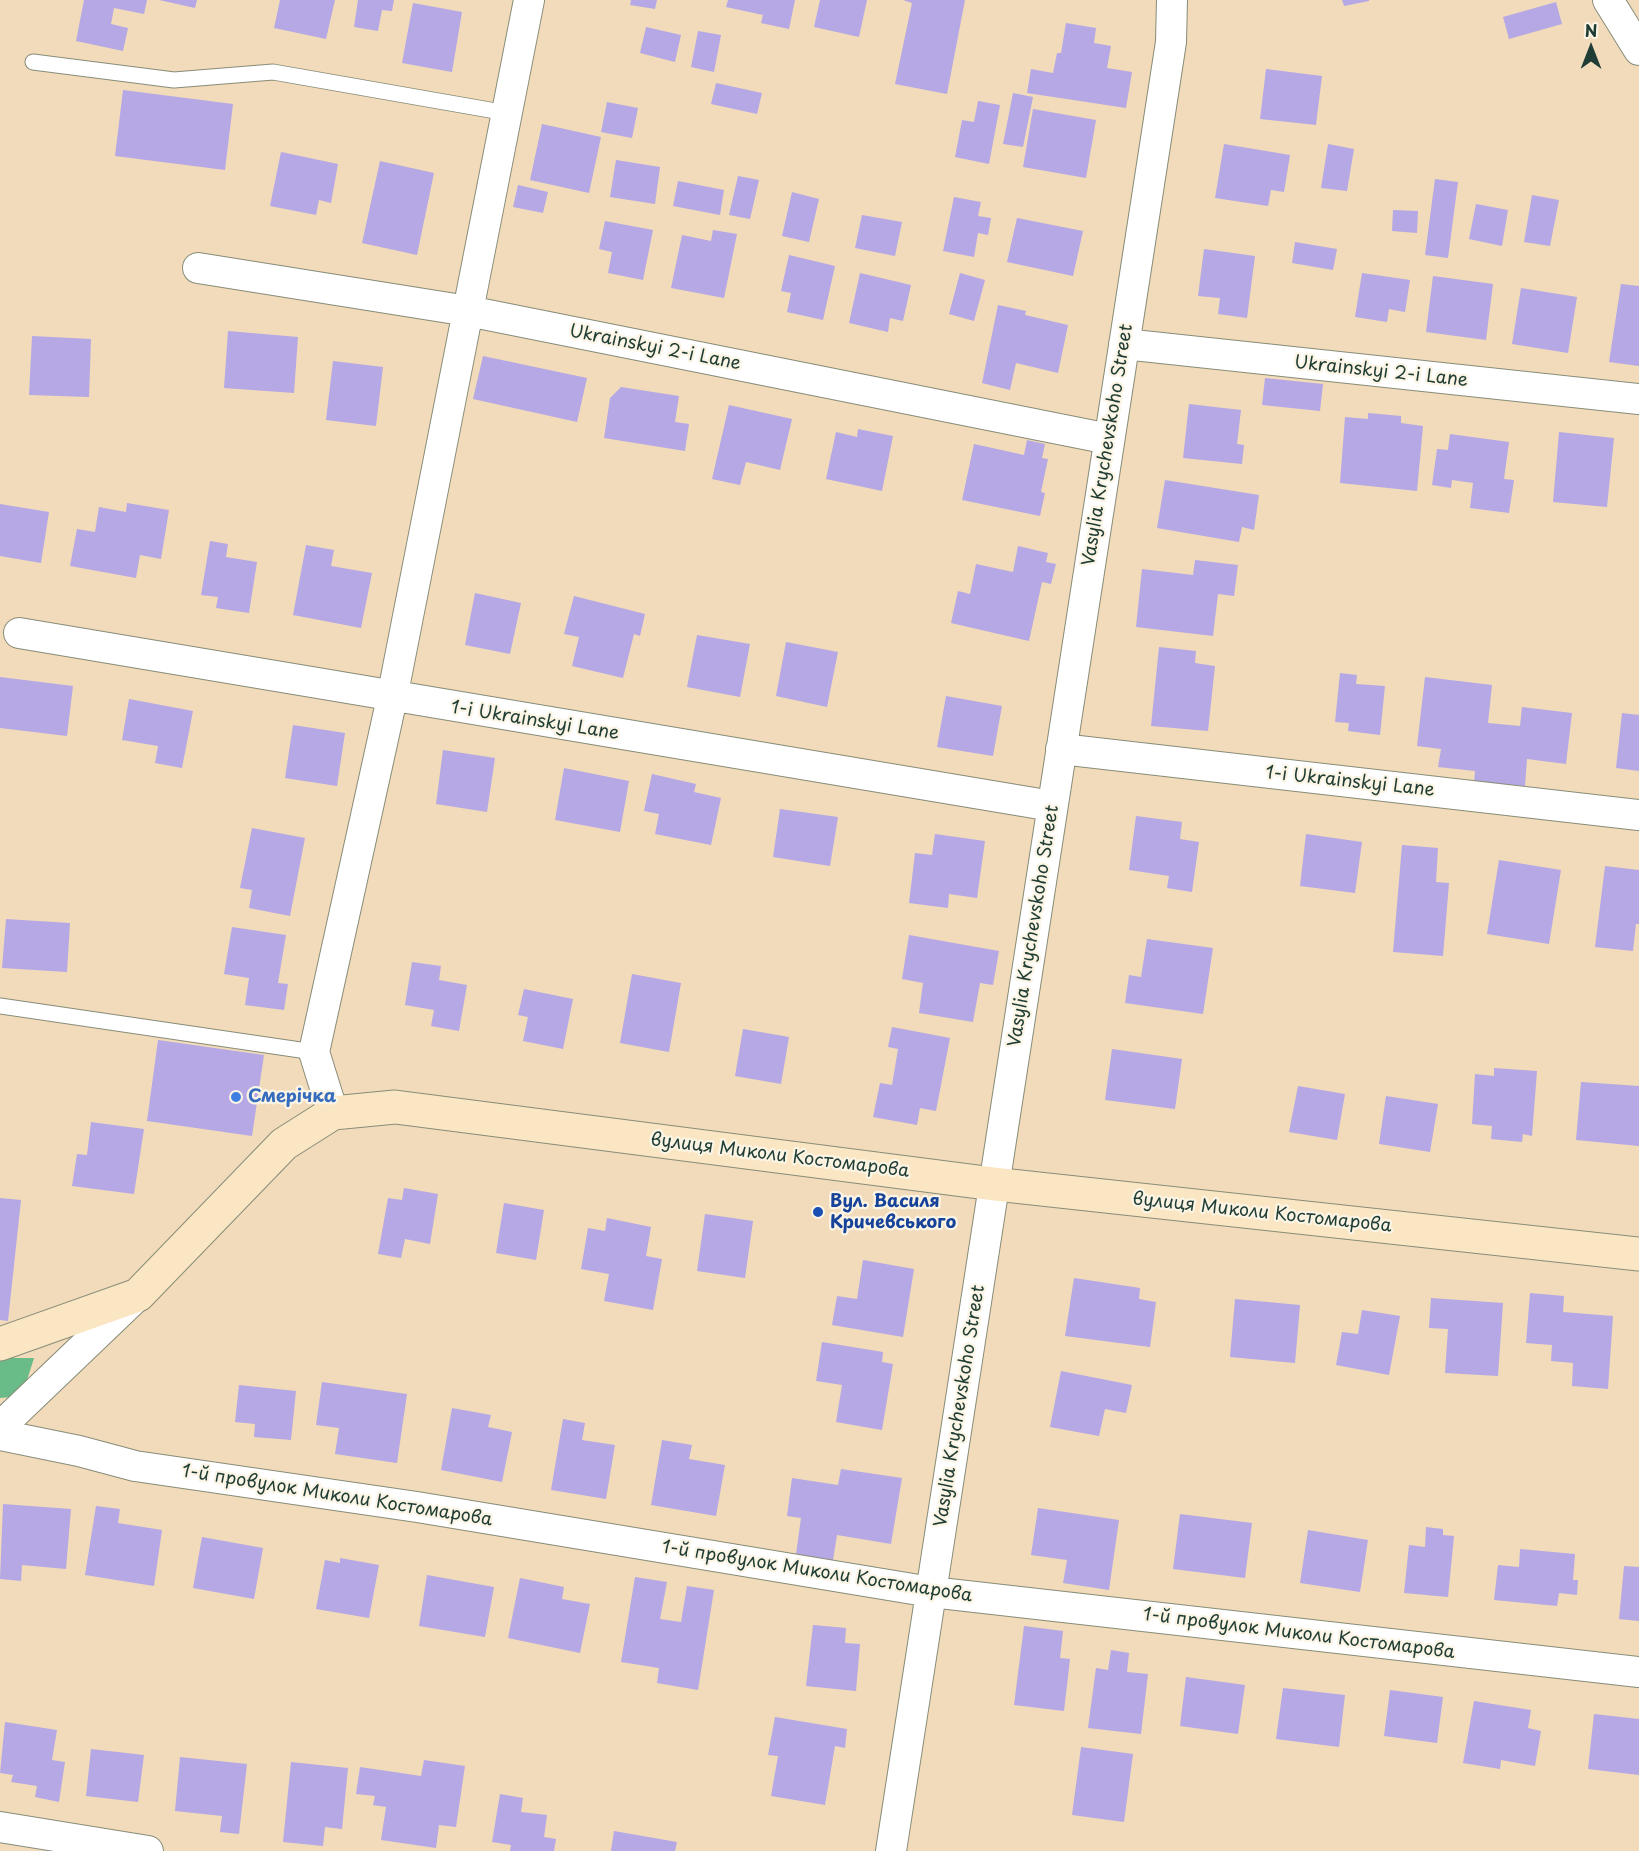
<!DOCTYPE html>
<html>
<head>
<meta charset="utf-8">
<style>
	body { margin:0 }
	#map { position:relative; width:1639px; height:1851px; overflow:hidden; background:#f1dbbb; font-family:"Playpen Sans",sans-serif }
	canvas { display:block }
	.north { position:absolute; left:1561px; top:18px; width:60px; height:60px; -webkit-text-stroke:4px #fcf5e5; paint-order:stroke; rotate:0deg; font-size:16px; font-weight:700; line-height:24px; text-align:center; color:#1f3d34 }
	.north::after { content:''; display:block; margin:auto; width:21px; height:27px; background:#1f3d34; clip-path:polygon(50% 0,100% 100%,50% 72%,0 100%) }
</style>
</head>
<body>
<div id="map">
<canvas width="1639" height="1851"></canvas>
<div class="north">N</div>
</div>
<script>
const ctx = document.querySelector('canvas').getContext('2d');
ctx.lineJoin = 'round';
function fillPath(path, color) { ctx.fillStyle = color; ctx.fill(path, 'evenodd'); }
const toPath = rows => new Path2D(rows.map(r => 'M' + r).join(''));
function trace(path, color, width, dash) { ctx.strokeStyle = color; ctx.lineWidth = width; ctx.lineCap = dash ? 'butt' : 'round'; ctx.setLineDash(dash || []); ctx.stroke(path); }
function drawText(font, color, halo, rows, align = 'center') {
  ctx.font = font + ' "Playpen Sans",sans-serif'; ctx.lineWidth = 4.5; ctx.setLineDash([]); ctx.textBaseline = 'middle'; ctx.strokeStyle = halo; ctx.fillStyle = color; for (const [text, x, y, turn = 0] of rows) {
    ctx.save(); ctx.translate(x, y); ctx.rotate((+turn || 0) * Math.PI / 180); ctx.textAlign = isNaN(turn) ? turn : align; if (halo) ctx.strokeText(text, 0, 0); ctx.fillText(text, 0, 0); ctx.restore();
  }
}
fillPath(toPath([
	[0,1358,34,1358,22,1396,0,1398]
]), '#69bb87');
fillPath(toPath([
	[84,0,147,0,144,14,114,8,111,24,128,28,123,51,76,41],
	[159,0,197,0,195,8],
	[280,0,335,0,326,39,274,28],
	[358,0,394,0,392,11,382,10,378,31,354,27],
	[631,0,657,0,655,9,630,5],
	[728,0,795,0,789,29,761,23,763,15,726,7],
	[820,0,867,0,859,37,814,27],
	[903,0,965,0,947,94,895,84,912,3],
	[1342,0,1369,0,1369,1,1344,6],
	[1556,2,1562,24,1509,39,1503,17],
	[413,3,462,12,452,72,402,63],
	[1066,23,1096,28,1094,43,1111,46,1107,68,1132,72,1126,108,1027,93,1031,69,1053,73,1057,53,1061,53],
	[646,27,681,35,675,62,640,53],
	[698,31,721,35,714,72,691,67],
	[1266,69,1322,76,1316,125,1260,119],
	[716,83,762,93,757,114,711,104],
	[123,90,233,104,225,170,115,156],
	[1013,93,1033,97,1023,147,1003,144],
	[978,101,1000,105,989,164,955,157,962,120,974,122],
	[607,102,638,108,632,138,601,132],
	[1033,109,1096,120,1086,178,1023,167],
	[542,124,601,137,589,193,530,180],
	[1224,144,1290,155,1284,192,1271,190,1268,206,1215,198],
	[1328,144,1354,149,1347,191,1321,188],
	[281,152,338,164,331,203,319,200,316,215,270,206],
	[616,160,660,167,655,204,610,197],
	[380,161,434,173,417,255,362,243],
	[738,176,759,180,750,219,729,215],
	[1435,179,1458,182,1448,258,1425,255],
	[678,181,724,190,720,215,673,206],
	[518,185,548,192,543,213,513,207],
	[792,192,819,199,809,242,782,236],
	[1532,195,1559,200,1550,246,1524,242],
	[954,197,981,202,978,216,991,218,988,235,978,233,974,257,943,251],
	[1476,204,1508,210,1502,246,1469,239],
	[1393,210,1418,211,1417,233,1392,231],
	[862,215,902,222,895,256,855,248],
	[1017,218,1083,231,1073,276,1007,262],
	[605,221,653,230,643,280,608,273,612,252,599,249],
	[713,230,737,234,724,298,671,288,682,235,711,241],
	[1295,242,1337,249,1333,270,1292,263],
	[1204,249,1255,256,1247,318,1218,314,1220,298,1198,296],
	[789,255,835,266,823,320,787,312,791,293,781,291],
	[860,273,911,285,903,321,890,318,888,332,849,323],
	[960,273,985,280,974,321,949,314],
	[1362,273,1410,280,1405,312,1389,309,1387,322,1355,317],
	[1433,276,1493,284,1486,340,1426,332],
	[1621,284,1639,286,1639,366,1609,362],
	[1521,288,1577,297,1568,353,1512,344],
	[998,305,1026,311,1025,315,1068,325,1058,373,1016,363,1010,390,982,383],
	[228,331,298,337,294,393,224,388],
	[32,336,91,339,89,397,29,395],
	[483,356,587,378,577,422,473,399],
	[333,361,383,367,376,426,326,420],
	[1265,378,1323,384,1320,411,1262,405],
	[621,387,679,396,675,422,689,424,685,451,604,438,610,398],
	[1189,404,1241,410,1237,444,1244,445,1242,464,1183,458],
	[729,405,792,419,780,470,746,462,740,485,712,479],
	[1368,413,1401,416,1401,423,1423,426,1417,491,1340,483,1345,417,1368,419],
	[858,429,893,436,882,491,826,479,836,432,857,437],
	[1559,432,1614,438,1607,507,1553,502],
	[1450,434,1509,442,1504,479,1514,480,1509,513,1470,508,1473,483,1452,480,1451,488,1432,485,1437,449,1448,450],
	[1027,440,1045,444,1042,458,1048,459,1041,492,1045,493,1040,516,962,500,974,444,1024,455],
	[1165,480,1259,495,1254,530,1242,527,1239,542,1157,528],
	[127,503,169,510,161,559,140,555,136,578,70,566,77,529,95,532,99,507,126,512],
	[0,504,49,512,41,563,0,556],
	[210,541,228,544,226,557,257,562,249,613,216,608,218,597,201,595],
	[306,545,334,550,331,566,372,573,361,628,293,615],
	[1018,546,1048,553,1046,562,1056,564,1051,584,1042,582,1029,641,951,623,958,591,970,594,976,564,1013,572],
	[1195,560,1238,565,1234,596,1218,594,1213,636,1136,627,1142,569,1193,575],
	[475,593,521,603,510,654,465,645],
	[574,596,645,614,640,636,634,634,623,678,572,666,579,637,564,634],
	[697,635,750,644,740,697,687,687],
	[786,642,838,652,827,707,776,696],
	[1159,647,1196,651,1195,663,1215,666,1208,731,1151,726],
	[1340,673,1357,675,1356,684,1385,686,1380,735,1348,731,1349,723,1335,722],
	[0,677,73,686,67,736,0,728],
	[1425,677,1492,685,1488,723,1520,726,1522,707,1572,713,1566,764,1527,759,1525,786,1474,782,1475,771,1438,767,1441,749,1417,746],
	[946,696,1002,706,993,756,937,747],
	[129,699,193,711,182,768,155,763,158,746,122,740],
	[1622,713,1639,715,1639,771,1616,768],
	[293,725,345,733,337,786,285,778],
	[443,750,495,758,487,812,436,804],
	[564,768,629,781,620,832,555,820],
	[652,774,696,784,694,792,721,798,711,845,655,834,659,814,644,811],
	[780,809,838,817,830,866,773,857],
	[1136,816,1182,822,1180,839,1199,842,1192,892,1167,888,1169,876,1129,870],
	[252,828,305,838,290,916,249,908,252,890,240,888],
	[935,834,985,841,977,898,949,894,948,908,909,903,915,853,932,855],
	[1306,834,1362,842,1355,893,1300,886],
	[1402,845,1438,848,1436,882,1449,883,1443,956,1393,952],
	[1499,860,1561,870,1549,944,1487,934],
	[1605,866,1639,870,1639,924,1636,924,1633,951,1595,947],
	[6,919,70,923,67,972,2,968],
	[232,927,286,935,278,983,288,984,284,1010,245,1005,249,978,224,974],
	[909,935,999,951,993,985,980,983,973,1022,919,1013,923,983,902,979],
	[1147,939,1213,948,1203,1014,1125,1003,1129,975,1141,977],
	[412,962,441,966,439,980,467,985,459,1031,431,1026,434,1010,405,1005],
	[632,974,681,983,669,1052,620,1043],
	[524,989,573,999,563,1049,523,1041,528,1017,518,1015],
	[892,1027,950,1038,936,1111,920,1108,917,1125,873,1117,880,1083,892,1085,898,1049,888,1047],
	[743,1029,789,1037,781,1084,735,1076],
	[158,1040,264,1055,252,1136,147,1121],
	[1112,1049,1182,1059,1175,1109,1105,1100],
	[1494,1068,1537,1071,1532,1136,1523,1134,1522,1142,1491,1139,1492,1126,1472,1124,1475,1074,1494,1076],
	[1581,1082,1639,1086,1639,1146,1576,1140],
	[1298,1086,1345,1094,1337,1140,1289,1132],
	[1386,1096,1438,1104,1430,1152,1379,1144],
	[91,1122,144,1129,134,1194,72,1186,77,1154,87,1155],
	[404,1188,438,1194,430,1244,405,1239,401,1258,378,1254,388,1198,402,1200],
	[0,1198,21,1200,8,1321,0,1320],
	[504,1203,544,1210,536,1260,496,1253],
	[705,1214,753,1221,745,1278,697,1271],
	[607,1218,651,1227,646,1256,662,1259,653,1310,604,1301,609,1274,581,1269,588,1228,605,1231],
	[863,1260,914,1269,903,1337,832,1325,837,1296,857,1299],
	[1074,1278,1140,1288,1139,1299,1156,1302,1150,1347,1065,1336],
	[1530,1293,1564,1296,1563,1312,1613,1316,1608,1389,1572,1386,1573,1363,1551,1361,1552,1345,1526,1343],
	[1431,1298,1503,1303,1498,1376,1445,1373,1448,1329,1429,1328],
	[1235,1299,1300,1305,1295,1363,1230,1357],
	[1362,1310,1400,1316,1389,1375,1336,1365,1342,1332,1358,1334],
	[822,1342,883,1352,882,1362,893,1364,882,1430,836,1422,842,1385,816,1381],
	[1061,1371,1132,1385,1126,1413,1105,1409,1099,1436,1050,1427],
	[322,1382,407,1394,397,1463,335,1454,339,1428,316,1425],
	[239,1385,296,1391,291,1440,254,1437,255,1424,235,1422],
	[452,1408,491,1415,488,1427,512,1432,502,1482,441,1470],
	[563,1419,585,1423,582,1440,615,1445,606,1499,551,1490],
	[662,1440,692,1445,689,1459,725,1465,716,1516,651,1505],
	[841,1469,902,1478,891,1544,837,1535,833,1560,796,1554,801,1518,787,1516,792,1478,838,1485],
	[3,1504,71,1509,66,1569,22,1565,21,1581,0,1579],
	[96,1506,120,1509,118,1523,162,1530,154,1586,85,1575],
	[1038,1508,1119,1520,1109,1590,1063,1583,1067,1560,1031,1555],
	[1180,1514,1252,1523,1245,1578,1173,1569],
	[1426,1527,1443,1529,1443,1535,1454,1536,1448,1597,1404,1593,1409,1545,1425,1547],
	[1308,1530,1368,1540,1360,1592,1300,1583],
	[202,1537,263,1548,254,1599,193,1588],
	[1520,1549,1575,1554,1573,1580,1578,1580,1577,1595,1559,1593,1557,1606,1494,1600,1498,1565,1519,1567],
	[340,1558,379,1565,369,1618,316,1609,325,1560,340,1563],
	[1624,1566,1639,1567,1639,1621,1619,1619],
	[427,1575,494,1587,485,1637,419,1626],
	[635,1577,667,1582,660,1619,681,1622,687,1586,714,1590,698,1690,657,1683,659,1668,621,1662],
	[520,1578,564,1587,562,1599,590,1604,580,1653,508,1638],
	[813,1625,846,1628,845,1643,860,1644,856,1691,806,1686],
	[1024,1626,1063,1631,1060,1658,1070,1659,1064,1711,1014,1705],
	[1111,1650,1129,1653,1127,1672,1148,1674,1141,1734,1088,1728,1096,1668,1108,1670],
	[1186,1677,1245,1685,1238,1734,1180,1726],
	[1283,1688,1345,1695,1339,1747,1276,1739],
	[1390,1690,1443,1697,1437,1743,1384,1736],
	[1474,1701,1531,1710,1528,1728,1541,1731,1535,1766,1501,1760,1500,1769,1463,1763],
	[1594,1714,1639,1719,1639,1775,1588,1769],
	[775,1717,847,1729,845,1748,835,1746,825,1805,771,1796,778,1756,768,1755],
	[5,1722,57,1730,52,1760,65,1762,59,1802,35,1797,37,1786,11,1782,13,1775,0,1773],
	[1081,1747,1133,1754,1124,1822,1072,1815],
	[91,1749,144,1755,138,1802,86,1796],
	[180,1757,247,1764,239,1834,220,1832,222,1816,175,1811],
	[424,1760,465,1766,456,1827,439,1825,436,1848,381,1840,386,1807,373,1805,375,1796,356,1794,360,1767,421,1776],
	[291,1762,348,1768,342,1829,325,1827,323,1846,283,1842],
	[500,1794,523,1798,521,1812,547,1815,544,1837,556,1839,554,1851,510,1851,511,1845,492,1842],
	[614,1831,677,1842,675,1851,611,1851]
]), '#b5a8e4');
const lane = toPath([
	[33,62,174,80,273,72,507,113],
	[0,1006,314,1052]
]);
const street = toPath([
	[1608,0,1639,50],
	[198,268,468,311,1109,439],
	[1124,344,1639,399],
	[19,633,1052,806],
	[1061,749,1639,815],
	[333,1113,314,1052,392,698,529,0],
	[0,1427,138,1295],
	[0,1435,79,1451,135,1466,417,1507,931,1592,1639,1672],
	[0,1827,148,1851],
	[891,1851,1171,42,1172,0]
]);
const secondary = toPath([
	[0,1344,138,1295,284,1144,333,1113,395,1107,994,1184,1639,1254]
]);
trace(lane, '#888c78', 17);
trace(street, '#888c78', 32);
trace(secondary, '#888c78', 35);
trace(lane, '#fff', 15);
trace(street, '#fff', 30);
trace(secondary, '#fbe6c3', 33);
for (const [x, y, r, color] of [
	[236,1097,6,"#3f7fe0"],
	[818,1212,6,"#1a4fb4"]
]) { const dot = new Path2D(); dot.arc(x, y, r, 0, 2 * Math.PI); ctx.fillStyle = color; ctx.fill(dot); trace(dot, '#fcf5e5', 2); }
drawText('18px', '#1f3d34', '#fcf5e5', [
	["Ukrainskyi 2-i Lane",655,348,11],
	["Ukrainskyi 2-i Lane",1381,372,6],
	["Vasylia Krychevskoho Street",1108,445,-81],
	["1-i Ukrainskyi Lane",535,721,9],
	["1-i Ukrainskyi Lane",1350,782,6],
	["Vasylia Krychevskoho Street",1034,926,-81],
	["вулиця Миколи Костомарова",780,1156,7],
	["вулиця Миколи Костомарова",1262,1213,6],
	["Vasylia Krychevskoho Street",960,1406,-81],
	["1-й провулок Миколи Костомарова",337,1496,9],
	["1-й провулок Миколи Костомарова",817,1572,9],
	["1-й провулок Миколи Костомарова",1299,1634,7]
]);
drawText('bold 18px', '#366cbe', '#fcf5e5', [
	["Смерічка",248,1097]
], 'left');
drawText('bold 18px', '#164399', '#fcf5e5', [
	["Вул. Василя",830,1202],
	["Кричевського",830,1223]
], 'left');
</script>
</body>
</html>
